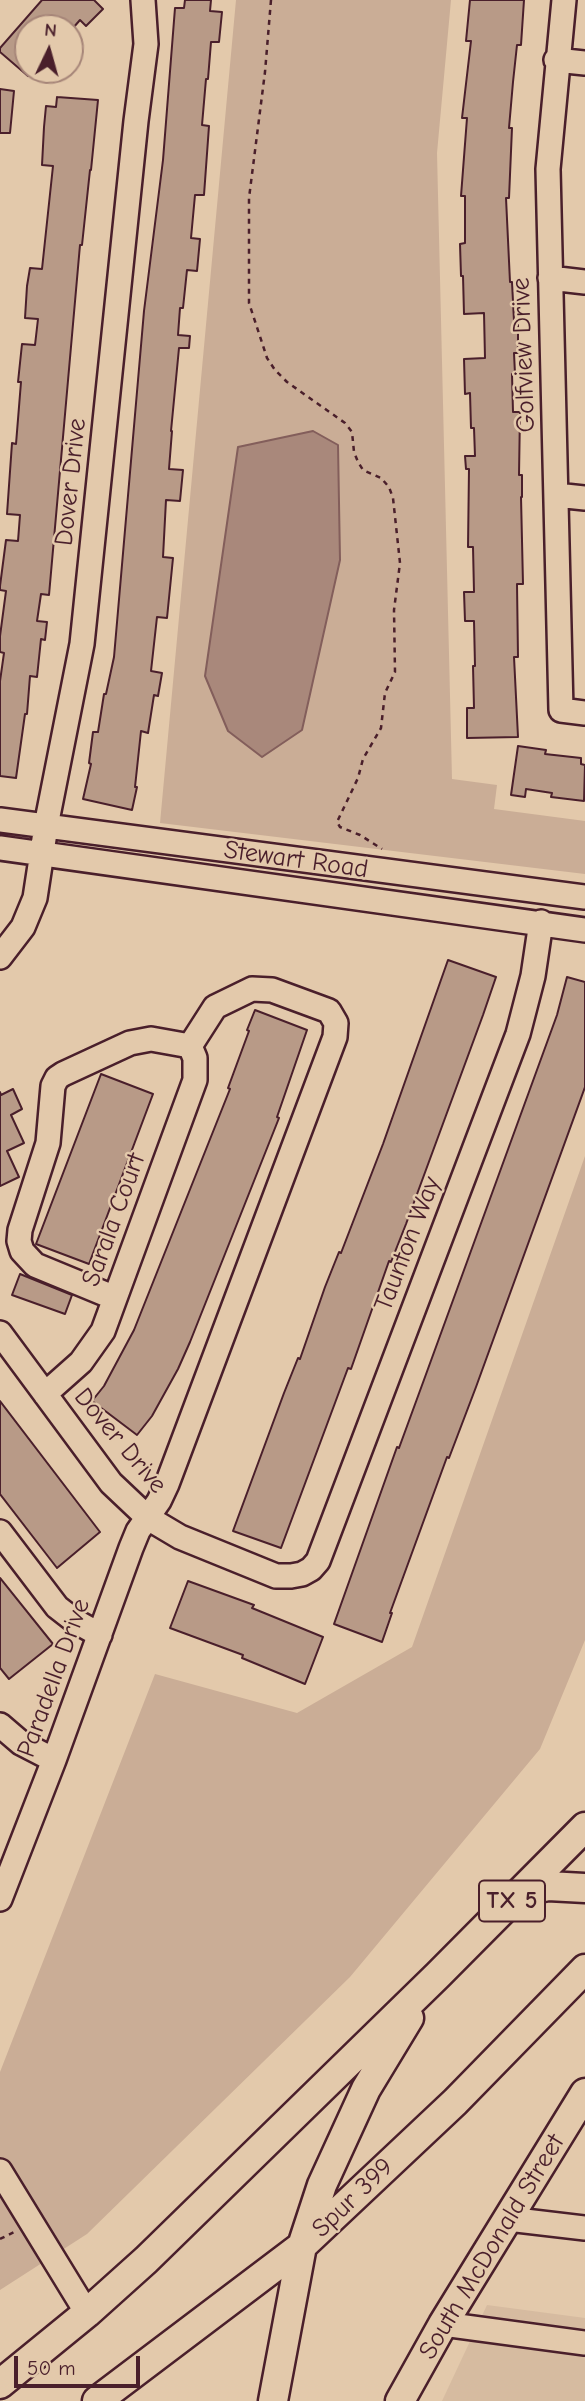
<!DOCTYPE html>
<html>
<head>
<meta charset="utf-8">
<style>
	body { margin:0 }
	#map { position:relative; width:585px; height:2401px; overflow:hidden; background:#e3c9ab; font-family:"Comic Neue",sans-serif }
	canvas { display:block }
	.north { position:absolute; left:14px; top:14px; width:70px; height:70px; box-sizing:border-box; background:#e3c9ab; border:2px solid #a68578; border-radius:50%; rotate:5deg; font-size:19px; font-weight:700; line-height:28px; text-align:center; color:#4a1f2b }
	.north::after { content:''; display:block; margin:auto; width:24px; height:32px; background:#4a1f2b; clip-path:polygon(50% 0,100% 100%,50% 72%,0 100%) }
	.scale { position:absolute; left:14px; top:2356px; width:126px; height:32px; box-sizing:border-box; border:4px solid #4a1f2b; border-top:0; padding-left:9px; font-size:21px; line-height:24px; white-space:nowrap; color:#4a1f2b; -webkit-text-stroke:5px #e3c9ab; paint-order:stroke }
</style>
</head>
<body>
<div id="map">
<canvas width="585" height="2401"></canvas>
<div class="north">N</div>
<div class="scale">50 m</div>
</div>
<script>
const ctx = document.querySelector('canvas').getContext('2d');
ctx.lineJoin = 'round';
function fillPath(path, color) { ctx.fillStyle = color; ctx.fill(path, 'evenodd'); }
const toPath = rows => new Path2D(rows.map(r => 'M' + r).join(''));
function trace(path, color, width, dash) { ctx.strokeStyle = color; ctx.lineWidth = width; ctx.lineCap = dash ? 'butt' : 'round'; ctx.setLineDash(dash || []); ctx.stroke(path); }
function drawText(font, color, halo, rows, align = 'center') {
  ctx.font = font + ' "Comic Neue",sans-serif'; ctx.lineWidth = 5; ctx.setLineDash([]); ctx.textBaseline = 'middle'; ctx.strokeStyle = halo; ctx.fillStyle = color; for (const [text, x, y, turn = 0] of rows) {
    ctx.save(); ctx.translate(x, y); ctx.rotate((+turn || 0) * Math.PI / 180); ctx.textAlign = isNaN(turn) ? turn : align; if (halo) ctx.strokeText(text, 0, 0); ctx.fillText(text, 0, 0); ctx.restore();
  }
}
fillPath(toPath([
	[487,2305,585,2318,585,2401,442,2401]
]), '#d6bba0');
fillPath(toPath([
	[236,0,451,0,437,153,452,779,497,785,494,809,585,821,585,874,160,823],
	[585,1156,585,1640,540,1749,350,1977,87,2234,0,2290,0,2072,155,1674,297,1713,412,1647]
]), '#caad96');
const water = toPath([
	[313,431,338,445,340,560,302,730,262,757,228,731,205,676,238,447,313,431]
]);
fillPath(water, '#a9887b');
trace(water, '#835e5b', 2);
const building = toPath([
	[42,0,94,0,103,9,86,26,80,20,73,28,28,28,28,76,0,52,0,48,42,0],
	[185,0,211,0,210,11,222,12,219,42,211,42,208,79,206,79,202,125,209,126,204,195,195,195,191,238,200,239,197,271,187,270,183,308,180,308,178,335,190,336,189,348,179,348,171,431,172,431,169,469,183,470,180,501,166,500,163,557,173,558,167,618,157,617,151,671,162,673,158,696,154,695,148,733,141,731,135,787,137,787,132,810,83,799,91,764,89,763,93,732,98,732,104,694,106,694,114,657,144,311,163,160,175,8,184,8,185,0],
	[470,0,524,0,521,45,517,45,513,82,509,128,512,128,509,198,506,198,510,282,512,282,514,321,518,321,518,353,514,353,515,374,512,374,513,412,520,412,519,475,522,475,522,497,521,497,523,584,517,584,518,657,514,657,518,737,467,738,467,708,474,708,473,666,475,666,474,621,465,621,464,592,474,592,473,547,468,547,469,469,466,469,465,456,475,456,474,428,471,428,470,393,465,394,464,359,485,358,484,313,464,314,463,276,461,276,460,244,465,243,465,196,461,196,467,118,462,118,471,41,466,41,470,0],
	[0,89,14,91,10,133,0,133,0,89],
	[57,97,98,100,91,170,90,170,82,245,80,245,49,595,41,594,37,621,47,622,45,640,41,639,37,677,30,676,27,714,25,714,16,778,0,776,0,681,4,653,0,652,0,636,6,591,0,590,0,586,6,540,18,541,20,515,7,514,12,443,16,444,21,382,18,382,22,344,35,345,38,319,25,318,27,286,30,268,42,269,53,166,42,165,44,127,46,106,56,107,57,97],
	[518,746,546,750,545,754,581,758,581,764,585,765,584,801,551,797,552,793,526,789,525,797,511,795,518,746],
	[448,960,496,977,483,1015,406,1224,391,1262,389,1261,351,1369,348,1368,281,1548,233,1531,284,1393,298,1358,300,1359,325,1287,339,1252,341,1253,383,1144,448,960],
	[567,977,585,982,585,1087,476,1387,449,1458,447,1457,390,1613,392,1613,382,1642,334,1624,397,1447,399,1448,425,1377,557,1015,567,977],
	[255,1010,307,1030,277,1117,279,1118,190,1342,178,1369,152,1416,137,1435,92,1401,104,1386,134,1330,230,1089,228,1088,249,1031,247,1030,255,1010],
	[101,1074,153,1094,89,1264,36,1244,101,1074],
	[13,1089,22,1109,11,1115,24,1143,7,1151,19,1177,0,1186,0,1092,1,1095,13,1089],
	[20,1274,72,1295,65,1314,12,1295,20,1274],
	[0,1401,100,1532,57,1568,0,1494,0,1401],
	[0,1578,53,1644,9,1679,0,1668,0,1578],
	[188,1581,254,1605,252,1608,323,1637,305,1684,242,1658,243,1655,170,1628,188,1581]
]);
fillPath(building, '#b89a87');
trace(building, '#4a1f2b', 2);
const minor = toPath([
	[564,0,548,169,561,710,585,713],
	[556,60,585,63],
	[550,278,585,282],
	[556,495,585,498],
	[0,820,585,897],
	[0,848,585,930],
	[0,957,23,927,35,898,46,826,82,644,136,121,146,44,143,0],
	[115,1298,35,1265,22,1251,19,1241,20,1230,48,1143,53,1086,57,1078,63,1074,130,1043,151,1039,190,1046],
	[0,1333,111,1483,148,1518,180,1537,276,1576,291,1576,302,1574,311,1569,318,1561,518,1034,533,976,541,922],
	[45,1394,81,1362,103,1331,195,1080,195,1058,190,1046],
	[0,1532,57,1607,75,1621,100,1635],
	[0,1725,21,1743,54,1760],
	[0,1899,54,1760,131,1548,138,1531,159,1501,167,1484,335,1037,336,1023,329,1011,272,990,252,989,215,1007,190,1046],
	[0,2171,87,2313],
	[508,2219,585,2228],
	[443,2324,585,2343]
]);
const major = toPath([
	[521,1892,548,1886,585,1888],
	[0,2384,87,2313,146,2260,438,1975,585,1827],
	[97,2401,302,2246,455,2102,585,1969],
	[273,2401,302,2246,322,2185,366,2089,409,2018],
	[400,2401,443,2324,585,2093]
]);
trace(minor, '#4a1f2b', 28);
trace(major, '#4a1f2b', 33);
trace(toPath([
	[271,0,265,72,249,198,249,303,267,358,275,370,287,382,345,423,352,432,354,452,358,462,363,470,381,478,389,487,393,498,400,563,394,610,395,672,385,693,381,728,363,759,358,778,337,822,340,827,360,835,382,849],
	[0,2239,16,2231]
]), '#4a1f2b', 2.5, [5, 5]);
trace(minor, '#e3c9ab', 23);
trace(major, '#e3c9ab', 28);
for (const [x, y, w] of [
	[512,1901,66]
]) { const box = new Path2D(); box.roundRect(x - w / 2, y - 20.5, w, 41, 5); ctx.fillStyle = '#e3c9ab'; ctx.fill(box); trace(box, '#4a1f2b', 2); }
drawText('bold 24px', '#4a1f2b', null, [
	["TX 5",512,1901]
]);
drawText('26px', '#4a1f2b', '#e3c9ab', [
	["Golfview Drive",524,355,-92],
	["Dover Drive",71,482,-84],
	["Stewart Road",296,860,8],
	["Sarala Court",114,1220,-70],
	["Taunton Way",408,1244,-69],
	["Dover Drive",120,1441,50],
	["Paradella Drive",54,1678,-70],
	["Spur 399",353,2198,-44],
	["South McDonald Street",492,2247,-59]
]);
</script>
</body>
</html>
